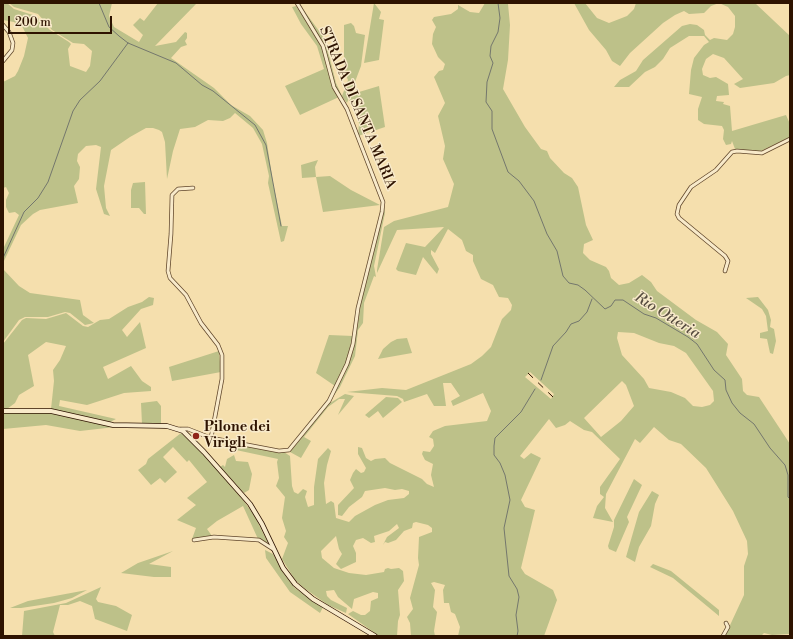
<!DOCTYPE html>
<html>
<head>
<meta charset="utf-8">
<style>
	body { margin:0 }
	#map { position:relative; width:793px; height:639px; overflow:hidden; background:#f5dfad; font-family:"Libre Bodoni",serif }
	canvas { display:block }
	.frame { position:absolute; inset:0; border:4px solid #2e1300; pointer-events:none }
	.scale { position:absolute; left:8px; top:16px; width:104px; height:18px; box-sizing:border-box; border:2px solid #2e1300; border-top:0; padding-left:5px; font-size:12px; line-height:14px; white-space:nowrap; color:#2e1300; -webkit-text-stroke:3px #f8eaca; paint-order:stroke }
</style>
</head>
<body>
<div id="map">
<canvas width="793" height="639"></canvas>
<div class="frame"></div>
<div class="scale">200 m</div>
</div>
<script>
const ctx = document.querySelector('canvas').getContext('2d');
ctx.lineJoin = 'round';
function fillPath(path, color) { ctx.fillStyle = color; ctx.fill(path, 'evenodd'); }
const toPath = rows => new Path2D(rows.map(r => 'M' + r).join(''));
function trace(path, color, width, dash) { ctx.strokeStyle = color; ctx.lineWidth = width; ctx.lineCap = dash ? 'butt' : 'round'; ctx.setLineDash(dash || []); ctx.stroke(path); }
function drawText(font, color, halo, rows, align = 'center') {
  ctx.font = font + ' "Libre Bodoni",serif'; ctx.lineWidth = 3; ctx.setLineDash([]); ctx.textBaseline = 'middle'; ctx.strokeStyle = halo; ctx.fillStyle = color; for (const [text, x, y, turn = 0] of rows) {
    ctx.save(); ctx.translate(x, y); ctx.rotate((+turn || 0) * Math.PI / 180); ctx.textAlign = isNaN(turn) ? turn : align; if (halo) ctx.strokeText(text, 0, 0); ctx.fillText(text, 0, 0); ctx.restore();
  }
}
fillPath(toPath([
	[3,3,7,3,14,9,36,16,50,30,69,42,71,44,68,49,70,66,86,72,90,66,92,51,84,44,73,43,52,30,38,14,14,7,9,3,112,3,109,16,114,27,139,42,143,35,133,25,140,18,144,21,158,3,195,3,196,4,155,46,176,42,185,32,187,33,187,38,185,41,187,45,181,47,171,58,214,88,231,105,250,116,263,130,267,143,273,183,282,226,288,226,284,241,281,242,268,183,269,176,262,144,253,128,235,113,230,118,223,121,208,120,195,127,180,129,173,151,167,179,165,142,162,132,159,130,153,128,146,128,130,137,111,150,104,186,106,208,110,216,104,214,96,189,101,147,96,145,86,146,78,154,77,161,80,167,79,179,74,186,78,203,40,210,33,214,21,225,3,263,4,247,19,215,15,212,9,213,6,207,6,200,9,193,6,187,3,188,3,82,15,76,18,71,24,56,28,38,23,28,14,22,3,20],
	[298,3,301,3,300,5,322,35,328,51,336,83,342,96,348,80,344,71,344,25,351,23,354,26,356,33,365,35,361,66,347,103,336,89,326,54],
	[374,3,381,12,379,19,384,20,379,60,364,63],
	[485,3,508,4,510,25,508,60,503,89,525,127,541,149,547,151,550,158,564,173,572,178,578,187,586,225,593,240,584,244,583,253,590,260,606,267,609,271,611,278,619,285,629,283,642,275,651,282,657,291,696,320,717,332,728,344,726,355,742,379,743,391,747,395,759,397,790,444,790,633,789,634,772,635,764,633,761,636,725,636,744,595,744,566,748,554,747,541,733,511,706,468,681,444,669,440,654,427,640,443,635,439,606,494,605,508,613,522,593,518,597,506,604,497,600,494,600,487,620,459,592,432,584,430,570,421,565,425,556,428,549,419,520,456,524,459,531,453,541,458,521,500,525,507,535,510,521,568,525,574,553,590,557,600,544,636,458,636,460,627,455,614,451,612,449,603,444,603,443,590,445,585,434,582,431,583,435,590,433,607,437,612,434,631,435,636,411,636,410,623,407,617,413,609,410,598,419,565,418,558,419,537,432,532,432,528,428,525,416,522,413,523,412,528,404,531,396,540,388,543,385,542,383,545,387,537,399,528,397,524,389,531,374,536,375,542,371,543,363,538,356,540,353,546,356,553,356,562,341,569,336,564,342,554,339,549,336,536,321,551,322,558,334,568,349,573,366,575,384,572,385,569,388,568,391,569,399,568,403,571,404,581,398,590,400,615,398,621,397,636,379,636,348,614,353,611,361,615,365,615,370,611,371,601,378,598,378,593,373,592,354,599,352,609,338,597,334,590,326,591,327,596,331,600,347,608,346,613,328,605,304,588,295,580,282,559,288,543,284,537,286,531,282,518,285,497,276,486,279,478,277,462,278,459,236,450,233,444,284,452,290,456,292,486,294,492,298,494,303,489,307,491,305,497,308,507,314,505,314,487,318,459,328,448,331,451,327,465,324,483,326,504,331,501,334,503,336,518,349,522,355,516,375,505,388,500,404,498,409,494,409,491,402,489,395,490,385,488,365,491,362,497,349,507,342,516,338,515,338,505,354,488,350,480,353,473,356,469,361,473,364,472,366,468,358,454,358,447,362,448,366,458,371,461,375,459,385,458,390,463,422,479,427,484,434,487,431,475,433,464,425,460,422,454,423,451,430,452,434,446,433,439,429,437,433,431,445,426,487,421,491,411,483,393,453,406,451,401,460,396,451,383,443,383,446,406,434,406,427,394,404,402,403,399,397,396,347,392,382,388,406,390,471,364,482,356,491,347,502,319,511,310,512,305,508,298,499,297,493,285,481,279,473,261,473,255,466,251,462,240,448,229,435,253,431,250,431,254,439,269,437,274,423,257,416,275,398,271,396,269,406,243,425,247,444,227,397,230,377,273,377,270,384,227,394,221,448,207,454,184,443,159,445,146,438,116,445,103,434,77,439,71,443,70,445,64,438,57,432,44,433,34,436,27,432,20,434,17,451,14,458,9,458,5,470,12,479,13],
	[618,332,634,333,659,343,674,346,686,353,713,391,714,401,710,405,702,407,693,406,685,398,671,392,649,388,644,379,622,355,617,338],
	[530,372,554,394,551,399,525,377],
	[622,381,626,385,634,406,621,421,601,437,584,418],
	[574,3,585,3,597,18,609,23,627,16,634,9,636,3,755,3,790,36,790,75,786,76,774,83,740,88,734,84,743,79,724,58,713,54,706,59,702,69,703,75,710,78,716,77,728,84,729,95,717,96,716,101,724,102,723,104,730,106,732,131,786,115,790,124,790,137,759,152,750,152,735,149,732,141,731,144,726,145,723,139,724,130,722,126,704,124,698,120,698,109,702,97,689,94,691,70,694,58,704,45,709,42,704,36,689,36,670,48,663,59,655,67,645,72,629,87,614,87,620,80,636,71,643,60,682,26,690,24,697,25,704,30,705,35,710,40,714,38,727,40,733,34,735,27,735,16,728,7,719,3,711,6,704,13,689,14,684,11,675,15,663,23,630,53,620,66,612,61,606,50,589,30],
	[296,6,322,46,339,97,300,115,285,86,324,69,317,46,301,24,292,7],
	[379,86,385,127,358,136,359,123,354,102,349,101,353,91,359,92],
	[318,160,315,167,316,177,330,176,351,190,380,205,323,212,316,177,302,178,301,165],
	[145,182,146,214,144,214,139,208,131,208,131,190,133,183],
	[384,206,385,213,374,266,376,277,374,276,364,303,363,323,358,330,355,356,340,387,332,398,345,373,353,351,362,297],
	[3,269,19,286,30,293,80,300,83,315,94,323,85,325,70,313,65,312,48,317,25,317,19,320,3,342],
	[149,297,154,298,153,305,141,309,122,330,127,337,140,322,146,348,103,367,108,379,131,366,142,381,151,387,151,391,124,393,87,405,60,400,59,406,116,419,110,422,51,409,54,381,53,370,60,360,66,346,46,342,28,355,34,386,19,395,15,403,7,409,3,409,3,344,22,320,26,318,46,319,66,313,83,326,88,327,100,320,109,319,128,307,142,302],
	[758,297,768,310,771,320,770,327,774,329,776,341,773,354,770,353,767,339,760,338,760,333,768,331,766,316,762,309,746,298],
	[329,335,353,336,346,363,335,386,316,373],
	[407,338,412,353,378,359,383,349,391,342,397,339],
	[219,351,221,372,172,381,169,367],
	[345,394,354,396,338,415,345,399,339,399,328,407,304,437,311,441,301,458,290,452,330,403],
	[386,397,398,398,402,402,383,418,378,411,369,418,365,415],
	[157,401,161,406,161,424,142,424,141,403],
	[37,412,55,413,115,427,80,431,46,425,3,429,3,413],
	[181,433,203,453,243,500,254,515,270,547,264,541,258,539,243,506,217,521,207,529,212,536,192,539,196,528,177,520,196,505,187,498,207,482,189,460,187,462,173,447,163,457,177,472,165,483,160,478,151,485,138,470,146,464,148,459],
	[234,455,236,461,248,462,252,474,249,490,244,493,220,467,223,465,225,467,227,459],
	[634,479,642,485,627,517,629,522,616,552,609,549,608,546,614,527,614,520],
	[652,491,659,495,655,504,651,526,639,547,635,562,626,557,639,512],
	[265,550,273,554,284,574,295,588,323,607,320,613,290,592,266,558],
	[173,551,149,564,171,567,171,577,154,577,121,573,138,563],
	[653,564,671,571,719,610,719,616,673,578,650,567],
	[101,587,96,599,98,602,116,606,132,615,127,631,95,619,92,606,80,601,68,605,60,605,53,632,55,636,22,636,24,611,66,603],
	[87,590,72,598,54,603,21,608,10,608,28,601]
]), '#bdc189');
trace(toPath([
	[99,3,109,27,119,36,128,43,176,63,202,85,213,91,255,125,266,145,281,226],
	[498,3,500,18,498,32,491,46,490,56,493,63,487,82,486,102,492,111,492,129,508,172,519,181,534,201,547,234,557,251,563,276,569,283,578,285,585,290,605,309,611,306,615,300,623,300,644,314,656,318,688,337,697,344,714,370,725,380,726,390,732,403,740,413,754,424,770,448,785,465,788,475,788,497,790,499],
	[3,258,24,212,38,198,48,182,73,111,80,100,100,81,128,43],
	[541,380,553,346,566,332,571,324,579,321,587,312,592,299],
	[517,636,518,631,516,615,519,597,517,589,509,576,504,528,510,500,505,475,500,463,494,455,494,446,495,438,521,412,535,389]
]), '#74776d', 1);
const street = toPath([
	[3,25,9,32,13,43,12,50,3,61],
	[193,188,178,189,172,195,171,234,168,271,170,278,186,295,201,323,218,345,222,355,222,379,211,438],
	[725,271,728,261,725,256,679,218,677,214,679,205,691,187,716,170,732,152,737,151,762,153,790,139],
	[179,429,188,429,211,438,279,451,289,450,329,401,347,364,353,344,358,308,382,212,383,202,347,109,334,87,323,46,297,3],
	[194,540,214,537,259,540,273,549],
	[723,636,728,627,726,623]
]);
const secondary = toPath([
	[3,411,51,411,113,425,167,426,183,431,204,452,250,504,262,524,283,568,295,584,313,599,375,636]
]);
trace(street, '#60462b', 4.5);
trace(secondary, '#2e1300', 5.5);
trace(street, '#f8eaca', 3);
trace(secondary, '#f8eaca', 4);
trace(toPath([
	[528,373,553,397]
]), '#2e1300', 1, [7, 7]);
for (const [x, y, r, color] of [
	[196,436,4,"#8f2418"]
]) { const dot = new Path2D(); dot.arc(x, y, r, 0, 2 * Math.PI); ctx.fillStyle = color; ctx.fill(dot); trace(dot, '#f8eaca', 1.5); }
drawText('14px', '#2e1300', '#f8eaca', [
	["STRADA DI SANTA MARIA",357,108,67]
]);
drawText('bold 14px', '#2e1300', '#f8eaca', [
	["Pilone dei",204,428],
	["Virigli",204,444]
], 'left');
drawText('italic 15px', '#574d40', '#f8eaca', [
	["Rio Otteria",667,316,32]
]);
</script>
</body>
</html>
